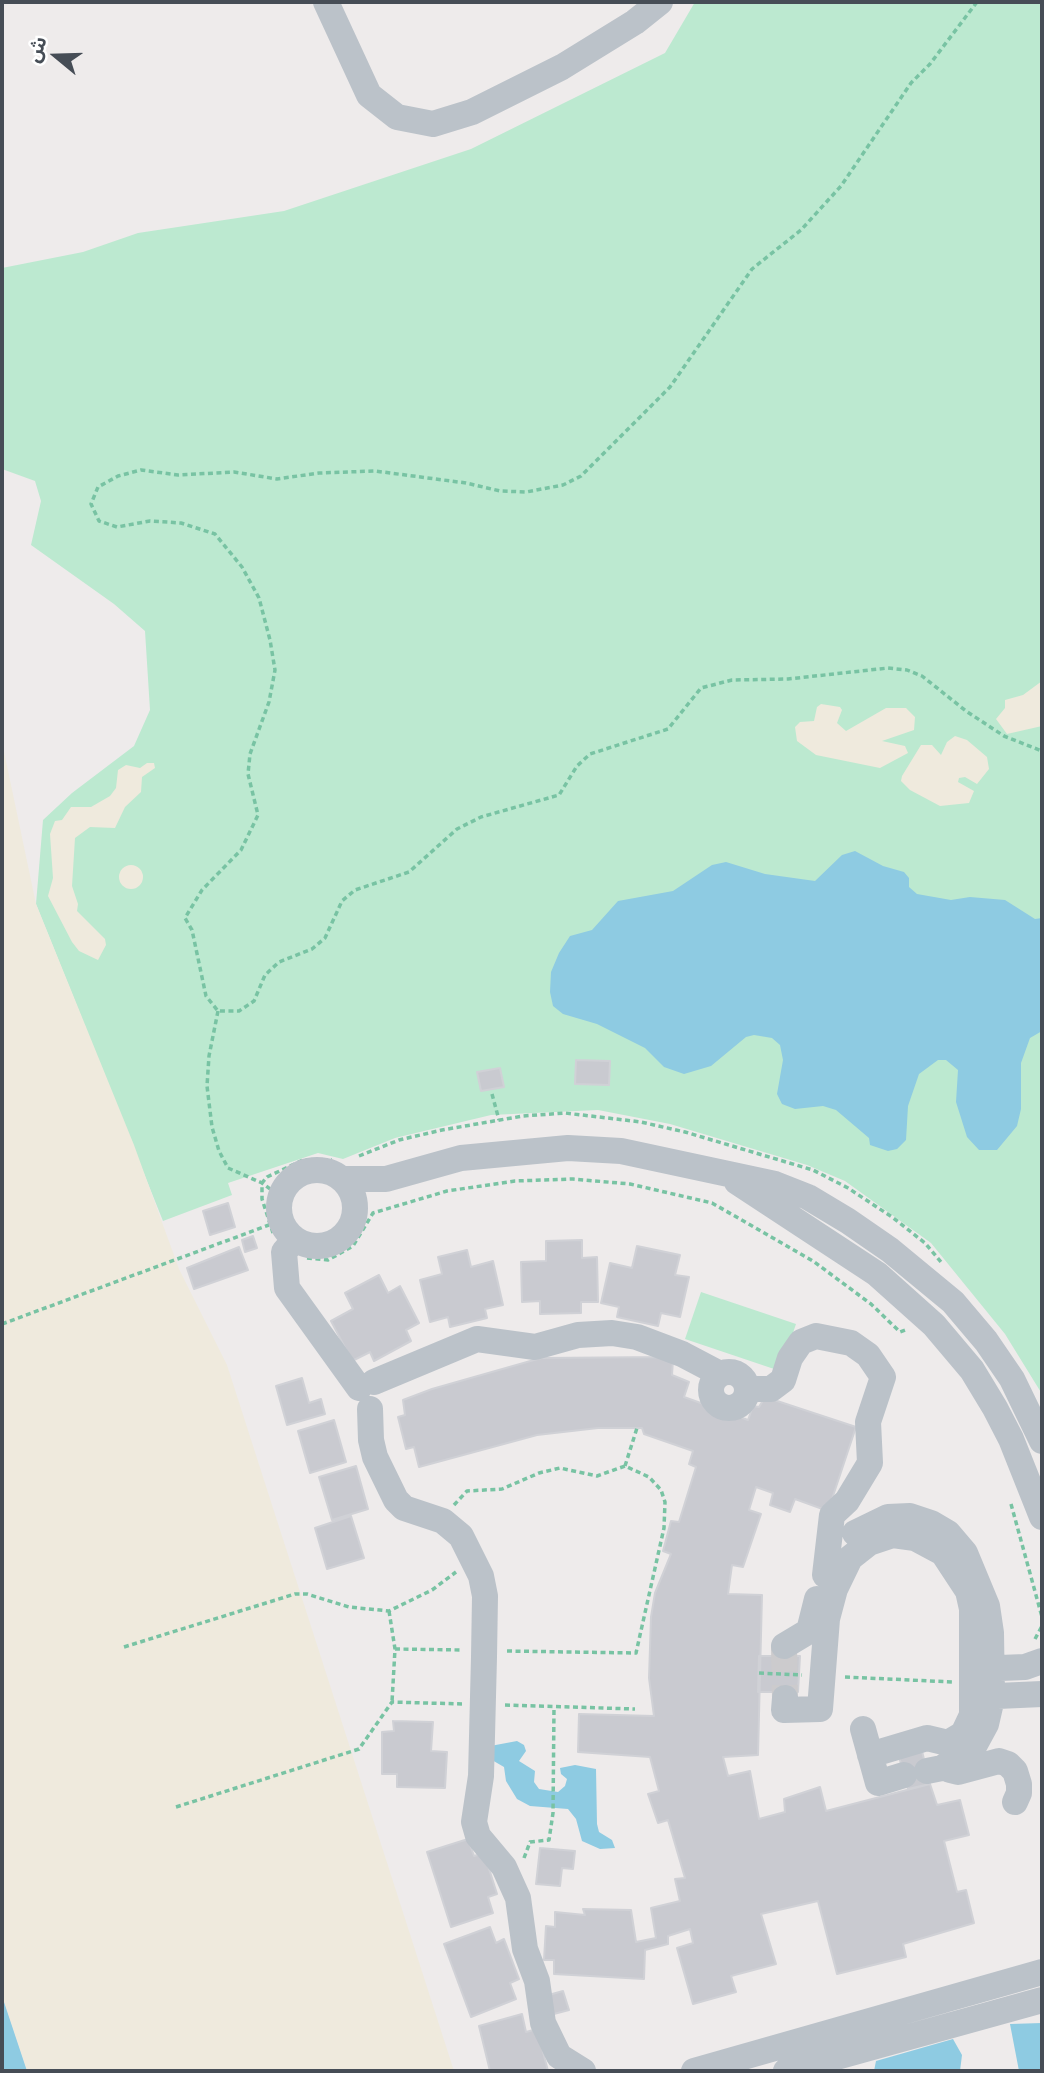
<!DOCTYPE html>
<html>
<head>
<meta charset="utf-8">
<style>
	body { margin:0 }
	#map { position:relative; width:1044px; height:2073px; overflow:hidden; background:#eeebeb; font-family:Mulish,"Noto Sans Arabic",sans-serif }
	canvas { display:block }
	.frame { position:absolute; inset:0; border:4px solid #464d56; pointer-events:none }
	.north { position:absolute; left:21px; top:21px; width:70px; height:70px; -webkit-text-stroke:5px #fff; paint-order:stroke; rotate:289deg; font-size:19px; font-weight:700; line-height:28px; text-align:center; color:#464d56 }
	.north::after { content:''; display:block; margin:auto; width:24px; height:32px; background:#464d56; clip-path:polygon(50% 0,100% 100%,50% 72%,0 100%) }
</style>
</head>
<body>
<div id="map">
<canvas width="1044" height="2073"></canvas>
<div class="frame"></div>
<div class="north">ش</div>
</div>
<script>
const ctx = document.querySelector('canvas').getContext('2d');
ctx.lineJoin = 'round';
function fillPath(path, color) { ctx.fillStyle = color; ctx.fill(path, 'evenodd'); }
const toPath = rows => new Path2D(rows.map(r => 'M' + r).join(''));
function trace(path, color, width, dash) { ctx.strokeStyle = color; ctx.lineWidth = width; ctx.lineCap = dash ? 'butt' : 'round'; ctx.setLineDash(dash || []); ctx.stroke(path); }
fillPath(toPath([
	[695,2,1042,2,1042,1394,1005,1334,931,1243,845,1181,807,1165,670,1124,598,1110,491,1115,395,1138,343,1159,318,1153,228,1183,232,1195,163,1221,36,904,43,820,72,793,134,746,150,710,145,631,114,604,31,545,41,501,35,481,2,469,2,268,83,252,138,233,284,211,471,149,665,53],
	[701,1292,796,1324,780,1371,685,1339]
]), '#bce9d0');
fillPath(toPath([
	[1042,681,1042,726,1007,734,996,719,1005,708,1005,700,1023,695],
	[821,704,840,707,842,710,837,723,846,731,886,708,906,708,915,717,914,730,882,741,905,746,908,753,880,768,816,755,797,741,795,727,800,722,814,721,817,707],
	[955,736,967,740,987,757,989,769,977,784,965,777,959,778,958,782,974,791,969,803,940,806,910,790,901,781,902,776,921,745,932,745,941,755,947,742],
	[2,742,36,904,134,1145,179,1269,227,1365,454,2071,27,2071,2,1996],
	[147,763,154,763,155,768,142,777,141,792,125,807,115,828,90,827,75,838,72,886,78,904,77,911,105,939,106,945,98,960,79,951,72,942,48,896,53,878,50,834,55,821,62,820,71,807,91,807,110,796,116,788,118,770,126,765,140,768],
	'119 877a12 12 0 1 1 24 0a12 12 0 1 1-24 0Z'
]), '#efeadd');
fillPath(toPath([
	[855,851,883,866,904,872,909,878,909,887,917,894,951,900,970,897,1005,900,1035,919,1042,918,1042,1031,1030,1038,1021,1063,1021,1109,1017,1126,997,1150,979,1150,967,1137,956,1102,958,1070,946,1060,938,1060,919,1074,908,1106,906,1140,897,1149,888,1151,870,1145,869,1138,836,1110,823,1106,795,1109,782,1104,777,1094,783,1060,780,1045,772,1038,754,1035,746,1037,711,1066,684,1074,664,1067,645,1048,597,1024,563,1014,553,1006,550,992,551,972,559,953,570,936,592,930,618,901,673,891,712,865,726,862,765,874,815,881,842,855],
	[517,1741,524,1745,526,1751,519,1761,535,1771,534,1782,539,1789,558,1792,565,1786,567,1779,561,1774,560,1768,575,1765,596,1769,597,1824,599,1832,612,1840,615,1848,600,1849,582,1841,576,1819,568,1809,530,1806,517,1799,506,1781,504,1767,485,1756,485,1747],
	[2,1996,27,2071,2,2071],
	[1042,2023,1042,2071,1019,2071,1010,2024],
	[953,2039,962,2055,960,2071,874,2071,876,2061]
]), '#8ecbe2');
const building = toPath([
	[576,1060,610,1061,609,1085,575,1084,576,1060],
	[500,1068,504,1087,481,1091,477,1072,500,1068],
	[228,1203,235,1227,210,1235,203,1211,228,1203],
	[253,1236,257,1248,245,1252,242,1240,253,1236],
	[582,1240,582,1258,597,1257,598,1302,581,1302,581,1313,540,1314,540,1301,522,1302,521,1262,546,1261,546,1241,582,1240],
	[637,1246,680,1255,675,1275,689,1277,680,1317,661,1313,658,1326,617,1317,619,1307,601,1303,610,1263,632,1268,637,1246],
	[239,1247,248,1270,194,1289,187,1268,239,1247],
	[467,1250,471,1267,493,1261,503,1305,485,1309,487,1318,450,1327,448,1317,430,1322,420,1280,442,1274,438,1257,467,1250],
	[379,1275,388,1293,400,1286,419,1323,406,1330,411,1341,374,1361,370,1352,352,1361,331,1321,353,1309,345,1293,379,1275],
	[663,1357,673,1360,672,1375,689,1382,684,1397,748,1420,753,1406,759,1407,765,1397,856,1427,828,1511,795,1499,790,1512,770,1505,773,1493,756,1487,749,1510,761,1514,743,1567,732,1565,728,1594,762,1595,758,1755,723,1757,728,1776,750,1771,759,1819,785,1812,784,1799,820,1787,826,1811,930,1784,937,1805,960,1800,969,1835,944,1841,957,1892,966,1890,974,1923,903,1944,906,1957,837,1974,818,1901,761,1914,776,1964,731,1976,736,1992,693,2004,677,1948,693,1943,690,1929,668,1936,668,1944,645,1950,644,1979,554,1974,554,1960,544,1960,546,1926,555,1927,555,1912,585,1915,583,1909,631,1910,636,1942,656,1938,651,1908,680,1901,675,1879,685,1878,668,1820,658,1823,648,1794,659,1791,650,1757,578,1752,579,1714,654,1716,649,1678,651,1617,655,1593,671,1554,663,1551,671,1521,679,1522,696,1467,689,1464,693,1451,644,1434,642,1428,598,1428,537,1435,419,1467,414,1447,406,1449,398,1417,405,1415,403,1400,432,1389,541,1358,663,1357],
	[302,1378,309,1403,321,1399,325,1414,287,1425,276,1386,302,1378],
	[334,1420,346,1462,310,1473,298,1431,334,1420],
	[356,1466,368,1509,332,1520,319,1477,356,1466],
	[351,1516,364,1558,327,1569,315,1528,351,1516],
	[759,1656,800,1656,798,1692,758,1692,759,1656],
	[393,1721,433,1722,431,1751,447,1752,445,1788,397,1787,397,1774,382,1774,382,1732,394,1731,393,1721],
	[921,1747,930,1784,908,1789,898,1753,921,1747],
	[468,1839,474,1856,484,1853,497,1894,488,1897,493,1913,451,1927,427,1852,468,1839],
	[540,1848,575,1851,573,1869,562,1868,560,1886,536,1884,540,1848],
	[490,1927,496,1943,504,1939,519,1979,510,1983,516,1999,471,2017,444,1944,490,1927],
	[563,1991,569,2010,550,2015,545,1996,563,1991],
	[522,2014,526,2032,537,2029,548,2071,490,2071,479,2026,522,2014]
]);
fillPath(building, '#c9cad0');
trace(building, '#d0d1d6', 2);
trace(toPath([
	[784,1646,785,1698]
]), '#cccbcd', 26, [26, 13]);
trace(toPath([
	[977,2,930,64,911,83,841,186,801,230,752,269,670,387,581,476,563,485,526,492,500,491,466,483,375,471,319,473,277,479,234,472,178,475,141,470,118,476,98,487,91,504,99,521,117,527,150,521,181,523,215,534,242,567,259,598,270,640,275,670,269,702,250,754,248,774,258,815,241,850,202,890,185,918,192,930,206,996,218,1011,239,1011,254,1001,265,975,279,962,312,949,325,938,342,901,355,890,409,872,457,829,481,817,559,795,577,766,590,754,668,729,701,688,732,680,788,679,888,668,907,670,922,676,966,711,1004,736,1042,751],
	[218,1011,209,1056,207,1086,212,1127,219,1151,228,1168,262,1183,281,1197],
	[492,1094,499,1120],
	[359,1156,399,1140,442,1130,523,1116,565,1113,641,1122,685,1132,813,1170,848,1188,892,1217,925,1243,941,1262],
	[273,1233,262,1199,262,1183,267,1177,303,1160,332,1160],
	[307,1258,328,1260,353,1246,373,1213,447,1191,515,1181,573,1179,630,1184,712,1203,813,1261,871,1304,900,1332,908,1329],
	[2,1324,269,1225],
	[625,1466,637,1428],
	[1011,1504,1042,1617],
	[454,1505,467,1491,502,1489,539,1473,560,1468,597,1476,625,1466,649,1477,661,1490,665,1502,664,1528,636,1653,506,1651],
	[389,1611,395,1649,392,1702],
	[1035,1639,1042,1626],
	[124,1647,295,1594,307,1594,349,1607,389,1611,432,1590,456,1572],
	[395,1649,463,1650],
	[759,1673,802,1675],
	[845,1677,953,1682],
	[505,1705,635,1709],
	[176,1807,359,1749,392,1702,462,1704],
	[524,1858,530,1842,549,1840,553,1813,554,1707]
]), '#78c3a3', 3.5, [5, 3.5]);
trace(toPath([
	[326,2,369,95,397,117,433,124,472,112,562,67,635,22,660,2],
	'279 1208a38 38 0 1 1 76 0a38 38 0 1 1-76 0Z',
	[342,1179,386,1179,461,1158,568,1148,621,1151,775,1184,808,1197,848,1221,890,1250,953,1302,986,1341,1012,1379,1042,1441],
	[737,1182,877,1274,934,1325,972,1370,995,1408,1011,1439,1042,1517],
	[295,1239,284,1252,287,1288,359,1388],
	'711 1390a18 18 0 1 1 36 0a18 18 0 1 1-36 0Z',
	[374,1382,477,1339,535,1347,578,1335,612,1333,637,1337,682,1354,720,1374],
	[748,1389,771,1389,783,1380,790,1358,801,1342,816,1336,851,1343,868,1355,883,1377,868,1422,870,1463,847,1501,832,1515,825,1575],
	[370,1409,371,1440,375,1457,396,1500,404,1508,443,1521,461,1536,481,1576,485,1596,484,1657,481,1776,474,1822,478,1836,504,1867,518,1898,525,1949,537,1981,543,2023,559,2056,583,2071],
	[855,1533,888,1517,910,1516,931,1523,948,1533,965,1553,987,1606,991,1633,992,1698,986,1724,973,1748,942,1768,927,1771],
	[784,1646,809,1631,817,1599],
	[975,1669,1025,1667,1042,1661],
	[975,1697,1042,1694],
	[785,1698,784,1710,820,1709,827,1619,835,1589,850,1558,869,1543,893,1535,915,1538,943,1553,968,1591,972,1609,972,1715,963,1734,948,1743,927,1738,870,1755],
	[863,1729,878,1783,904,1775],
	[950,1770,958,1772,999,1761,1008,1764,1015,1771,1019,1784,1019,1793,1015,1802],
	[694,2071,1042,1972],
	[786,2071,1042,2000]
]), '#bbc2c9', 26);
</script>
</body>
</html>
